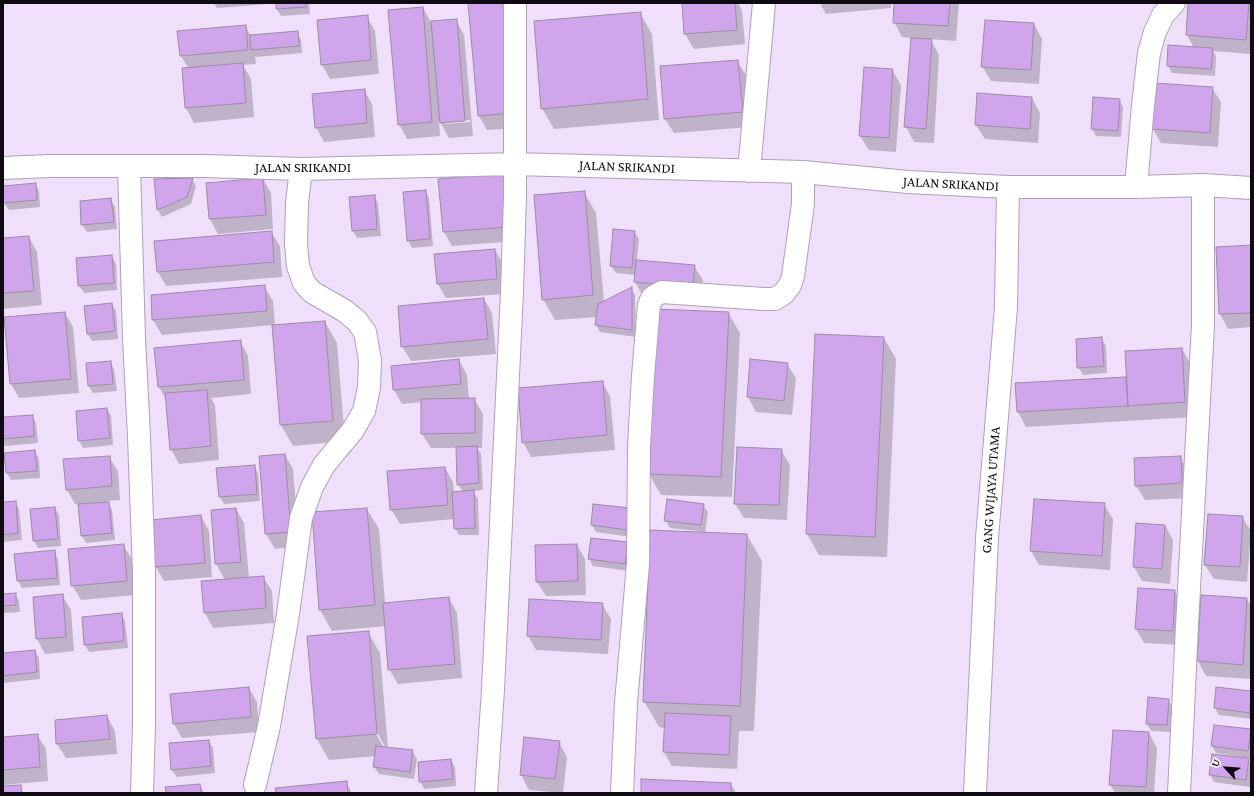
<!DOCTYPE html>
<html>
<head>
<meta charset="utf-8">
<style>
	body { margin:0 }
	#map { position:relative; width:1254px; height:796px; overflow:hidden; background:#f0dffa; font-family:"Crimson Pro",serif }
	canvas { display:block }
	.frame { position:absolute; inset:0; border:4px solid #100b13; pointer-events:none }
	.north { position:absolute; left:1206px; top:748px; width:40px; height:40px; -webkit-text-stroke:3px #fff; paint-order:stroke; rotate:296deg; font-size:11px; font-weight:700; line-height:16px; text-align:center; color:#100b13 }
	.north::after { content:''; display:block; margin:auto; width:14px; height:18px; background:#100b13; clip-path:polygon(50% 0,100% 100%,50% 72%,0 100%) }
</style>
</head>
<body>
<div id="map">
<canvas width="1254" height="796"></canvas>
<div class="frame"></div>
<div class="north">U</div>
</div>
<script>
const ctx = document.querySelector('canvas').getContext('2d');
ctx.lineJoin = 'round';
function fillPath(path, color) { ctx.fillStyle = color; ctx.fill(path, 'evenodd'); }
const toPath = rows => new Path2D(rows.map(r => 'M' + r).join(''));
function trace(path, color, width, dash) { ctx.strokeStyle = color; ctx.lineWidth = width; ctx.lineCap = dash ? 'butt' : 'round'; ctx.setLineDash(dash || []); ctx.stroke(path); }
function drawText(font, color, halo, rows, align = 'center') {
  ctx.font = font + ' "Crimson Pro",serif'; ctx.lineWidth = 3; ctx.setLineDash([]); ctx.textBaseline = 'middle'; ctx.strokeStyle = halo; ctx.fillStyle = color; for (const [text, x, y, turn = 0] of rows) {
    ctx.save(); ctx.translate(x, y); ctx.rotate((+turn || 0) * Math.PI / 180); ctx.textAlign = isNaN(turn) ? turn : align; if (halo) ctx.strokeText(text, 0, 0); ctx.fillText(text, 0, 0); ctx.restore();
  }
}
fillPath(toPath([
	[214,3,267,3,267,4,217,8],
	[277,3,309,3,310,14,281,16,277,9],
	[469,3,509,3,519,128,487,130,479,116],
	[683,3,738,3,742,11,745,44,694,49,685,34],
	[820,3,891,3,891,8,826,14],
	[895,3,959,3,956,41,930,39,939,55,934,143,914,142,906,127,912,38,902,37,894,22],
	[1189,3,1251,3,1251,54,1213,51,1216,56,1215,76,1172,73,1168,66,1194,48,1187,35],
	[423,8,431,22,456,20,464,35,473,136,449,138,439,120,440,136,407,139,399,124],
	[470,120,470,122,446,124,446,122],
	[640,13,652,34,659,120,554,129,542,108],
	[367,17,375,31,379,74,330,79,322,65],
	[1034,24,1042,39,1039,84,991,81,982,66],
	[246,27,251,36,297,32,301,40,302,53,255,57,256,64,243,65,251,79,254,117,194,123,186,108,183,69,189,69,181,56],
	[737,61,746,75,750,127,674,133,665,119],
	[892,70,901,85,896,152,869,150,860,136],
	[1212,88,1221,102,1218,147,1161,143,1153,129],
	[364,90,372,104,375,137,324,142,316,127],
	[1032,98,1040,113,1038,143,985,139,976,125],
	[1119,100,1123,107,1121,137,1096,136,1092,129],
	[192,179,196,186,191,204,162,217,158,210,155,180],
	[263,179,271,193,273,229,218,234,210,219,207,184],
	[440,180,513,189,517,241,452,246,444,232],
	[35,184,39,191,40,207,9,210,4,203],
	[425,191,429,198,433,246,412,248,408,240],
	[584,192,596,213,604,302,631,288,635,295,636,337,600,332,596,325,597,317,555,320,543,299],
	[374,196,378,203,381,236,357,238,353,231],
	[111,200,115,207,117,229,87,232,82,225,81,202],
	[614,230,634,232,639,239,637,261,694,266,703,280,701,302,643,296,635,282,635,275,616,273,611,266],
	[271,232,280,246,282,277,166,286,158,272],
	[29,237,37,252,42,305,3,309,3,239],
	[1251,246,1251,327,1228,329,1220,314,1217,248],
	[495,250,503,264,505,294,446,298,438,284],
	[112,256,116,264,117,290,84,293,79,286],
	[264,286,273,301,275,326,325,322,337,343,345,441,293,446,281,425,273,325,162,335,153,320,152,296],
	[484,299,492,313,496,354,411,361,402,346],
	[112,304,116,311,118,339,92,341,88,334],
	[728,312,740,333,732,497,661,495,649,474],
	[65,313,73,327,79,393,19,398,11,384],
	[884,338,896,359,887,557,819,555,807,534],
	[1101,338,1106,346,1107,373,1083,375,1078,367],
	[240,341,248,356,251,394,211,398,215,405,219,460,179,464,171,449,167,401,159,387,156,349],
	[1182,349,1190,363,1193,417,1026,427,1018,412,1017,384,1127,377],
	[459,360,467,375,469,400,474,399,483,414,482,448,477,448,481,454,483,490,473,491,478,499,479,535,459,535,455,528,454,519,400,524,391,509,445,468,453,482,454,493,463,492,458,484,457,448,431,448,422,434,422,402,402,404,394,390],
	[751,360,787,364,796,378,792,415,756,412,748,397],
	[110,362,114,369,117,391,93,393,89,386,87,364],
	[602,382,610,396,615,450,531,457,523,442],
	[107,409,111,416,113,445,83,448,79,440],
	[32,416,36,423,38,443,5,446,3,442,3,418],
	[781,450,790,465,787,520,744,518,735,504],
	[35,452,39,459,40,478,11,480,7,473,5,454],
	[285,455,293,469,299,546,275,549,266,534,260,457],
	[109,457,118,471,120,500,107,501,112,510,115,540,86,543,82,536,79,504,75,504,67,490],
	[1180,457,1189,472,1190,498,1145,500,1136,486,1135,459],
	[254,466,258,473,260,501,224,504,220,497],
	[15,502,19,509,22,540,3,542,3,503],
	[1104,504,1113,519,1110,570,1039,565,1031,551],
	[594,505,629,509,631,537,596,532,592,525],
	[703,505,708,512,705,533,747,535,762,561,754,731,739,731,737,769,672,766,664,752,665,728,659,727,644,701,699,533,699,531,670,528,665,520],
	[55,508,59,515,61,546,38,548,34,541,31,510],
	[236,509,244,523,249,578,263,577,272,591,274,623,213,628,205,613,202,582,225,580,216,564],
	[367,509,379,529,385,603,449,598,457,613,462,678,398,684,389,669,386,626,332,631,320,610,313,513],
	[201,516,209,531,212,577,164,581,156,567],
	[1242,517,1251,531,1247,582,1214,579,1205,565],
	[1165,525,1173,540,1170,584,1142,581,1134,567],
	[627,543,629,571,593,566,589,559],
	[123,545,132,559,135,595,81,600,72,585],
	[577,545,585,559,586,595,546,596,537,582],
	[54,551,58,559,60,585,22,588,18,581],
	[1175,591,1183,605,1181,645,1144,643,1136,629],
	[15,594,19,601,20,612,3,613,3,595],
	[62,595,71,610,74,651,45,654,37,639,34,598],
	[1202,597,1247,599,1251,606,1251,679,1206,676,1198,661],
	[602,604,611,619,608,654,536,650,528,636],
	[121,614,125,621,128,648,89,652,85,645],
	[368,632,380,653,388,748,412,751,417,759,414,779,379,774,374,767,376,756,329,760,317,739],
	[375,729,386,748,384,748,374,730],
	[35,651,39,658,40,679,3,683,3,654],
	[249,688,257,702,259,732,182,738,174,724],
	[1217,688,1251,692,1251,719,1219,715,1215,708],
	[1168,700,1172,707,1171,732,1151,731,1147,724],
	[107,716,115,731,117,754,66,758,57,744],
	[1250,730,1251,758,1216,753,1212,746],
	[1149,733,1157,748,1154,793,1115,793,1110,784],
	[37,735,46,749,48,781,3,785,3,738],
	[209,741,213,748,215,773,177,777,172,770],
	[559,742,567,757,563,793,529,790,521,775],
	[1248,759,1251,765,1250,787,1214,782,1210,775],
	[451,760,455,768,456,786,424,789,420,781],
	[346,782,352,793,277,793],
	[731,784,736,793,642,793],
	[200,785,204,793,167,793]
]), '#0003');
const building = toPath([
	[276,3,306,3,306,7,276,9,276,3],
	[468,3,503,3,512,113,478,116,468,3],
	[682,3,735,3,737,30,684,34,682,3],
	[894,3,950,3,948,26,893,23,894,3],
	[1188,3,1249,3,1246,40,1186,35,1188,3],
	[423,7,432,122,398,125,388,10,423,7],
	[641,12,648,99,541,109,534,21,641,12],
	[368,15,371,60,321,65,317,20,368,15],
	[457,19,465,121,440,123,431,21,457,19],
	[985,20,1034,23,1031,70,981,67,985,20],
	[246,25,248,50,180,56,177,31,246,25],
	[298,31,299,46,251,50,250,35,298,31],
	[911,38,932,39,926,129,904,127,911,38],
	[1168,45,1213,48,1211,69,1167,66,1168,45],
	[738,60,743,112,664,119,660,66,738,60],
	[243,63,246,103,185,108,182,68,243,63],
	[864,67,893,69,889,138,859,136,864,67],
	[1155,83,1213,87,1210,133,1152,129,1155,83],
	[365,89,367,123,315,128,312,94,365,89],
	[977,93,1032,97,1030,129,975,125,977,93],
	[1093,97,1120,99,1118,131,1091,129,1093,97],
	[505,173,509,227,443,232,438,179,505,173],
	[193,178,187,197,157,210,154,179,193,178],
	[263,178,266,215,209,219,206,183,263,178],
	[36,183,37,200,3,203,3,186,36,183],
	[426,190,430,239,407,241,403,192,426,190],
	[585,191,593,295,542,300,534,195,585,191],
	[375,195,377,229,352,231,349,197,375,195],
	[111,198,114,222,81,225,80,201,111,198],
	[613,229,635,231,632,268,610,266,613,229],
	[272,231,274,262,157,272,154,241,272,231],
	[29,236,34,291,3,293,3,238,29,236],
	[1251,245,1251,313,1219,314,1216,247,1251,245],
	[495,249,497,279,437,284,434,254,495,249],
	[112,255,114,283,78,286,76,258,112,255],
	[636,260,695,265,693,287,634,282,636,260],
	[265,285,267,311,152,320,151,295,265,285],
	[632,287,632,330,595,325,598,304,632,287],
	[484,298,488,339,401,347,398,306,484,298],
	[112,303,115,331,87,334,84,306,112,303],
	[655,309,729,312,721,477,648,474,655,309],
	[65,312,71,379,10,384,4,317,65,312],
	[325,321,333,421,280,425,272,325,325,321],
	[815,334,884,337,875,537,806,534,815,334],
	[1102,337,1104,366,1077,368,1076,339,1102,337],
	[241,340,244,380,158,387,154,348,241,340],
	[1182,348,1185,402,1128,406,1125,351,1182,348],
	[459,359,461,384,393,390,391,366,459,359],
	[750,359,788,363,784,401,747,397,750,359],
	[111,361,113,384,88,386,86,363,111,361],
	[1126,377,1128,406,1017,412,1015,383,1126,377],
	[603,381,607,435,522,443,518,388,603,381],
	[207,390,211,446,170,450,165,393,207,390],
	[475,398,475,433,421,434,421,399,475,398],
	[107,408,110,438,78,441,76,411,107,408],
	[33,415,34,436,3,439,3,417,33,415],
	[477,446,479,483,457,485,456,447,477,446],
	[737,447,782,449,779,505,734,504,737,447],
	[35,450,37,471,6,473,4,453,35,450],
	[285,454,291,532,265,534,259,456,285,454],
	[110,456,112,486,66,490,63,459,110,456],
	[1181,456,1182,483,1135,486,1134,458,1181,456],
	[255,465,257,494,219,497,216,468,255,465],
	[445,467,448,505,390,510,387,471,445,467],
	[474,490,475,528,454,529,452,492,474,490],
	[667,499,704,504,701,525,664,521,667,499],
	[1034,499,1105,503,1102,556,1030,551,1034,499],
	[16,501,18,533,3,535,3,502,16,501],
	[109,502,112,533,81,536,78,504,109,502],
	[593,504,630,508,627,530,591,525,593,504],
	[55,507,58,539,33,541,30,509,55,507],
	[236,508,241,562,215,564,211,510,236,508],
	[367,508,375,605,319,610,312,512,367,508],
	[1208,514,1243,516,1240,567,1204,565,1208,514],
	[201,515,205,563,155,567,151,520,201,515],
	[1136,523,1165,525,1162,569,1133,567,1136,523],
	[650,530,747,534,740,706,643,702,650,530],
	[591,538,628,542,625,564,588,559,591,538],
	[124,544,127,581,71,586,68,549,124,544],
	[577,544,578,581,536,582,535,545,577,544],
	[55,550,57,578,17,581,14,554,55,550],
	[264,576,266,608,204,613,201,581,264,576],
	[1138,588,1175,590,1173,631,1135,629,1138,588],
	[16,593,16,605,3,606,3,594,16,593],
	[63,594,66,637,36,639,33,597,63,594],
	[1201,595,1247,598,1243,665,1197,661,1201,595],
	[449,597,455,664,388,670,383,603,449,597],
	[529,599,603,603,601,640,527,636,529,599],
	[122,613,124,641,84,645,82,617,122,613],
	[369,631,377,734,316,739,307,636,369,631],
	[35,650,37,672,3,676,3,653,35,650],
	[249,687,251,717,173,724,170,694,249,687],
	[1216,687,1251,691,1250,713,1214,708,1216,687],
	[1148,697,1169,699,1167,725,1146,724,1148,697],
	[665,713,731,716,729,755,663,752,665,713],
	[107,715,110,739,56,744,55,720,107,715],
	[1214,725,1251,729,1248,751,1211,746,1214,725],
	[1113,730,1149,732,1146,787,1109,785,1113,730],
	[38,734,40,767,3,770,3,737,38,734],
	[524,737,560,741,555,779,520,775,524,737],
	[209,740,211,766,171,770,169,743,209,740],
	[376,746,413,750,410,772,373,767,376,746],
	[1212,754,1249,758,1246,780,1209,775,1212,754],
	[451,759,453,779,419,782,418,762,451,759],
	[641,779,731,783,731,793,641,793,641,779],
	[347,781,348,793,276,793,275,788,347,781],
	[200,784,201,793,166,793,165,787,200,784],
	[21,785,22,793,3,793,3,786,21,785]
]);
fillPath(building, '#d0a5eb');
trace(building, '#9b8ca5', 1);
const minor = toPath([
	[129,167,134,338,139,437,144,572,144,724,142,793],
	[3,168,49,166,204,166,301,169,515,164,803,172,908,182,1008,187,1136,187,1203,185,1251,188],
	[749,171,764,3],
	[1136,187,1143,105,1149,53,1155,32,1163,15,1174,3],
	[255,785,269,726,288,614,301,518,312,487,324,465,353,430,364,411,369,388,370,360,365,332,357,321,345,311,312,292,304,283,298,266,296,244,297,203,301,169],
	[486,793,493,690,512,292,515,196,515,3],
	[622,793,626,703,638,564,639,446,643,376,649,305,652,298,656,295,662,292,764,299,775,299,784,293,790,285,793,276,803,204,803,172],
	[975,793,987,538,1006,307,1008,187],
	[1179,793,1187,626,1203,325,1203,185]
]);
trace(minor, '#afa0b9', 24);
trace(minor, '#fff', 22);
drawText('14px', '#100b13', '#fff', [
	["JALAN SRIKANDI",627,167,2],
	["JALAN SRIKANDI",303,168],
	["JALAN SRIKANDI",951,184,3],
	["GANG WIJAYA UTAMA",991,490,-86]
]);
</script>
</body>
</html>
